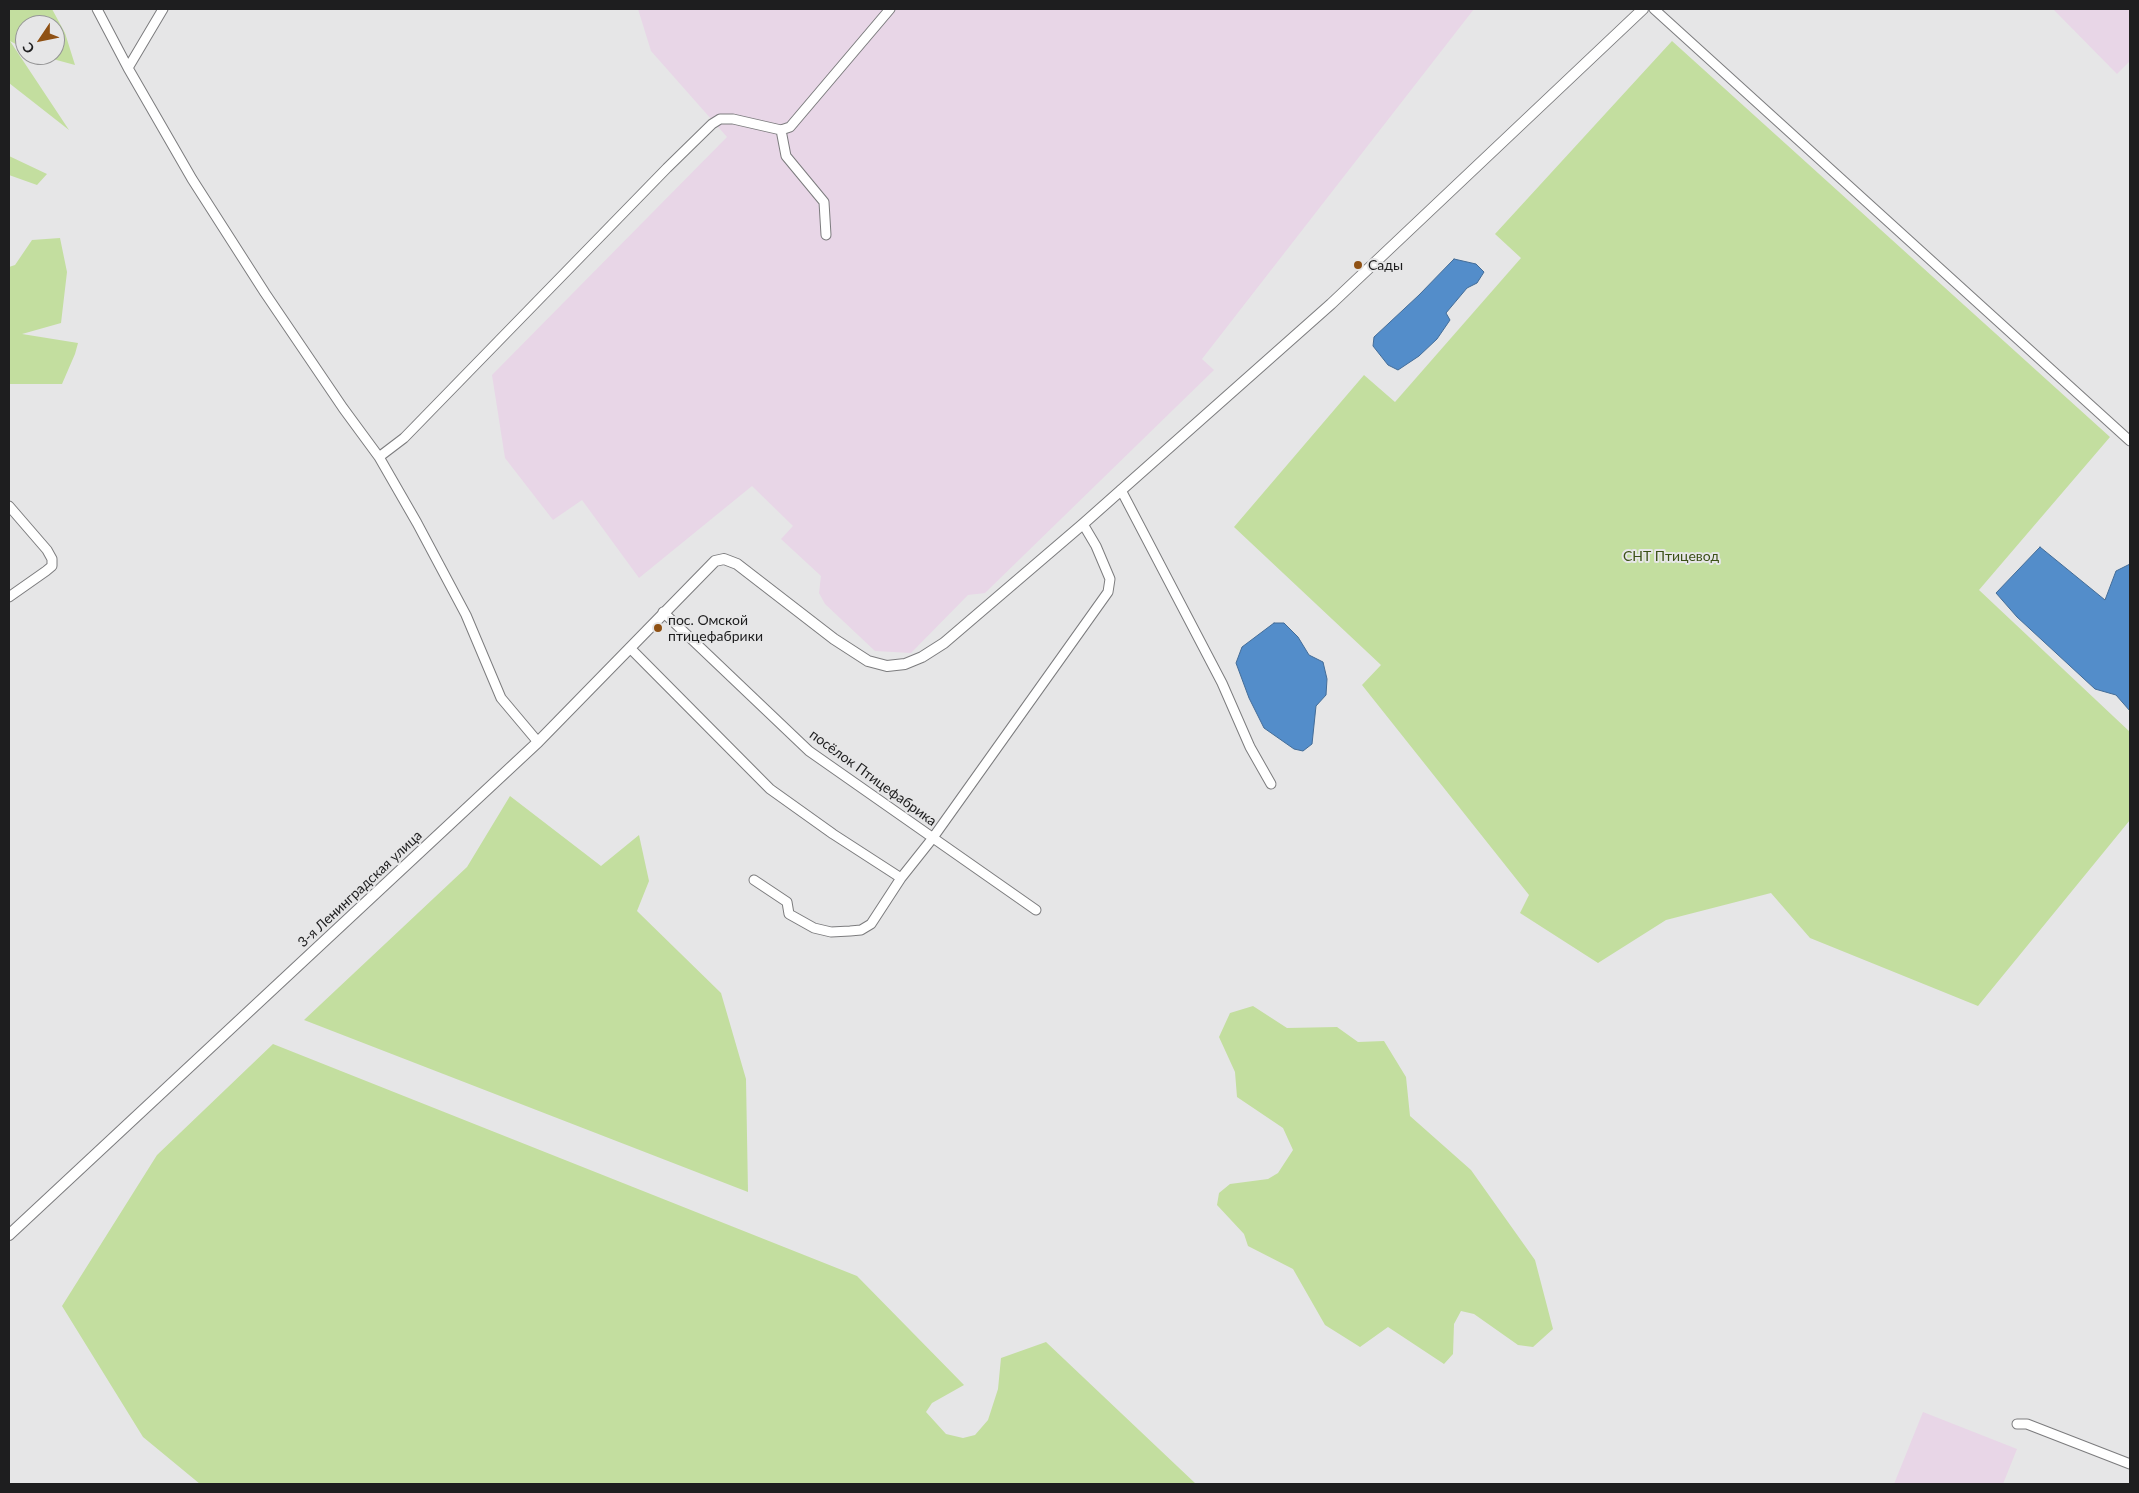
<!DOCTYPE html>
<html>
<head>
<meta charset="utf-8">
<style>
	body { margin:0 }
	#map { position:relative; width:2139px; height:1493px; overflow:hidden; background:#e6e6e7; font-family:Lato,sans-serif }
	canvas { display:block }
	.frame { position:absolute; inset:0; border:10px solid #1e1e1f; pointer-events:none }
	.north { position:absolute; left:15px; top:15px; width:50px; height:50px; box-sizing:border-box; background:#e6e6e7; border:1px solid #969697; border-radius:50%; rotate:236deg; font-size:14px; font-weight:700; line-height:20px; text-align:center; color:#1e1e1f }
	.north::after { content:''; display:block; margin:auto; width:18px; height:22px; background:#8f5114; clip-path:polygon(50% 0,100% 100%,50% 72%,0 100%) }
</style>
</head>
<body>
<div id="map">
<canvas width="2139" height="1493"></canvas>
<div class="frame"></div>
<div class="north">С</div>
</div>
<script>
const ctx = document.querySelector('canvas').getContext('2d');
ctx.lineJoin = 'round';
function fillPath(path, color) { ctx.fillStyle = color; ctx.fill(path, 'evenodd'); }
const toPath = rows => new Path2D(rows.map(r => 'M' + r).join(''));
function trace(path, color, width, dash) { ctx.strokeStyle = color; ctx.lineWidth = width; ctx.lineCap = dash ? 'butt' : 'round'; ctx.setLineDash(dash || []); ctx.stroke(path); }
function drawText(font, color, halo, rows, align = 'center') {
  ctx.font = font + ' Lato,sans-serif'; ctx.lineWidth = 4; ctx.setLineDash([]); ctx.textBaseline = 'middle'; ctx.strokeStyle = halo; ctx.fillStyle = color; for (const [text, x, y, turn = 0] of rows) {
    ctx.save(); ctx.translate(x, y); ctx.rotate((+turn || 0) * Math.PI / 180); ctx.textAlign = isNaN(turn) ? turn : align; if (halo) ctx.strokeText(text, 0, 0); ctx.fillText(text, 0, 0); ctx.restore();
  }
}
fillPath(toPath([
	[638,9,1474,9,1202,359,1214,370,985,593,968,595,911,653,875,651,825,604,819,593,821,576,781,539,793,526,752,486,639,578,582,500,553,520,505,458,492,375,727,137,651,51],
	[2053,9,2130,9,2130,61,2117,74],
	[1923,1412,2017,1449,2003,1484,1894,1484]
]), '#e8d6e7');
fillPath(toPath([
	[9,9,52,9,65,33,75,65,38,55,55,55,55,25,25,25,25,49,10,41,69,130,9,83],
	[1672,41,2110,437,1979,590,2130,732,2130,820,1978,1006,1810,938,1771,893,1666,920,1598,963,1520,913,1529,895,1362,685,1381,665,1234,527,1364,375,1395,402,1521,258,1495,234],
	[9,156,47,174,37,185,9,175],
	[60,238,67,272,61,323,22,334,78,343,75,354,62,384,9,384,9,267,15,265,32,240],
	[510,796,601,866,639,835,649,881,637,911,721,993,746,1079,748,1192,304,1020,467,867],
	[1253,1006,1287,1028,1337,1027,1358,1042,1384,1041,1406,1077,1410,1116,1471,1170,1535,1260,1553,1329,1533,1347,1518,1345,1474,1314,1461,1311,1454,1324,1453,1354,1444,1364,1388,1327,1360,1347,1325,1325,1293,1269,1248,1246,1244,1234,1217,1205,1219,1193,1230,1184,1268,1179,1278,1173,1293,1150,1283,1128,1237,1097,1235,1072,1219,1037,1230,1013],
	[273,1044,857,1276,964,1385,932,1403,926,1412,946,1434,963,1438,975,1435,988,1420,998,1389,1001,1358,1046,1342,1196,1484,200,1484,143,1437,62,1306,157,1155]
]), '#c3de9f');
const water = toPath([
	[1454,259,1476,264,1484,272,1477,283,1467,288,1446,313,1450,320,1437,339,1419,356,1398,370,1388,365,1373,346,1374,337,1419,295,1454,259],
	[2040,547,2105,600,2116,571,2130,564,2130,711,2116,695,2095,689,2017,617,1996,593,2040,547],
	[1274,623,1284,623,1298,637,1309,655,1323,662,1327,679,1326,695,1316,706,1312,744,1303,751,1294,749,1264,728,1249,698,1236,663,1242,647,1274,623]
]);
fillPath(water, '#538dca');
trace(water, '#436c97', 1);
const minor = toPath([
	[97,9,128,68,192,179,265,293,343,408,379,457,417,523,466,615,501,698,538,742],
	[1654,9,2130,441],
	[128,68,163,9],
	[781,130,786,156,824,202,826,235],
	[379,457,404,438,667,168,712,124,720,119,733,119,781,130,790,127,890,9],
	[1121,490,1222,683,1250,747,1271,784],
	[9,506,47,550,52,559,52,566,46,571,9,597],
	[663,612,809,751,1036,910],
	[630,648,770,789,833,834,901,878],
	[754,880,787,902,789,914,814,928,831,932,850,931,861,930,871,924,901,878,932,839,1108,592,1110,579,1096,546,1083,524],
	[2017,1424,2027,1424,2130,1464]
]);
const tertiary = toPath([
	[9,1235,538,742,715,561,724,559,737,564,834,639,868,661,887,666,905,664,922,657,944,643,1083,524,1331,304,1643,9]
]);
trace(minor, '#7c7c7e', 11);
trace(tertiary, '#7c7c7e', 12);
trace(minor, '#fff', 9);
trace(tertiary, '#fff', 10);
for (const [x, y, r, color] of [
	[1358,265,5,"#8f5114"],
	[658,628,5,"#8f5114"]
]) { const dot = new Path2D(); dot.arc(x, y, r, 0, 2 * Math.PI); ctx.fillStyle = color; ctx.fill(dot); trace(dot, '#e6e6e7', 2); }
drawText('14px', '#1e1e1f', '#e6e6e7', [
	["Сады",1368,265],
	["пос. Омской",668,620],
	["птицефабрики",668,636]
], 'left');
drawText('14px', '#3b5017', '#e6e6e7', [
	["СНТ Птицевод",1671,556]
]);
drawText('14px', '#1e1e1f', '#e6e6e7', [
	["посёлок Птицефабрика",873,778,36],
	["3-я Ленинградская улица",360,889,-43]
]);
</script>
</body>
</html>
